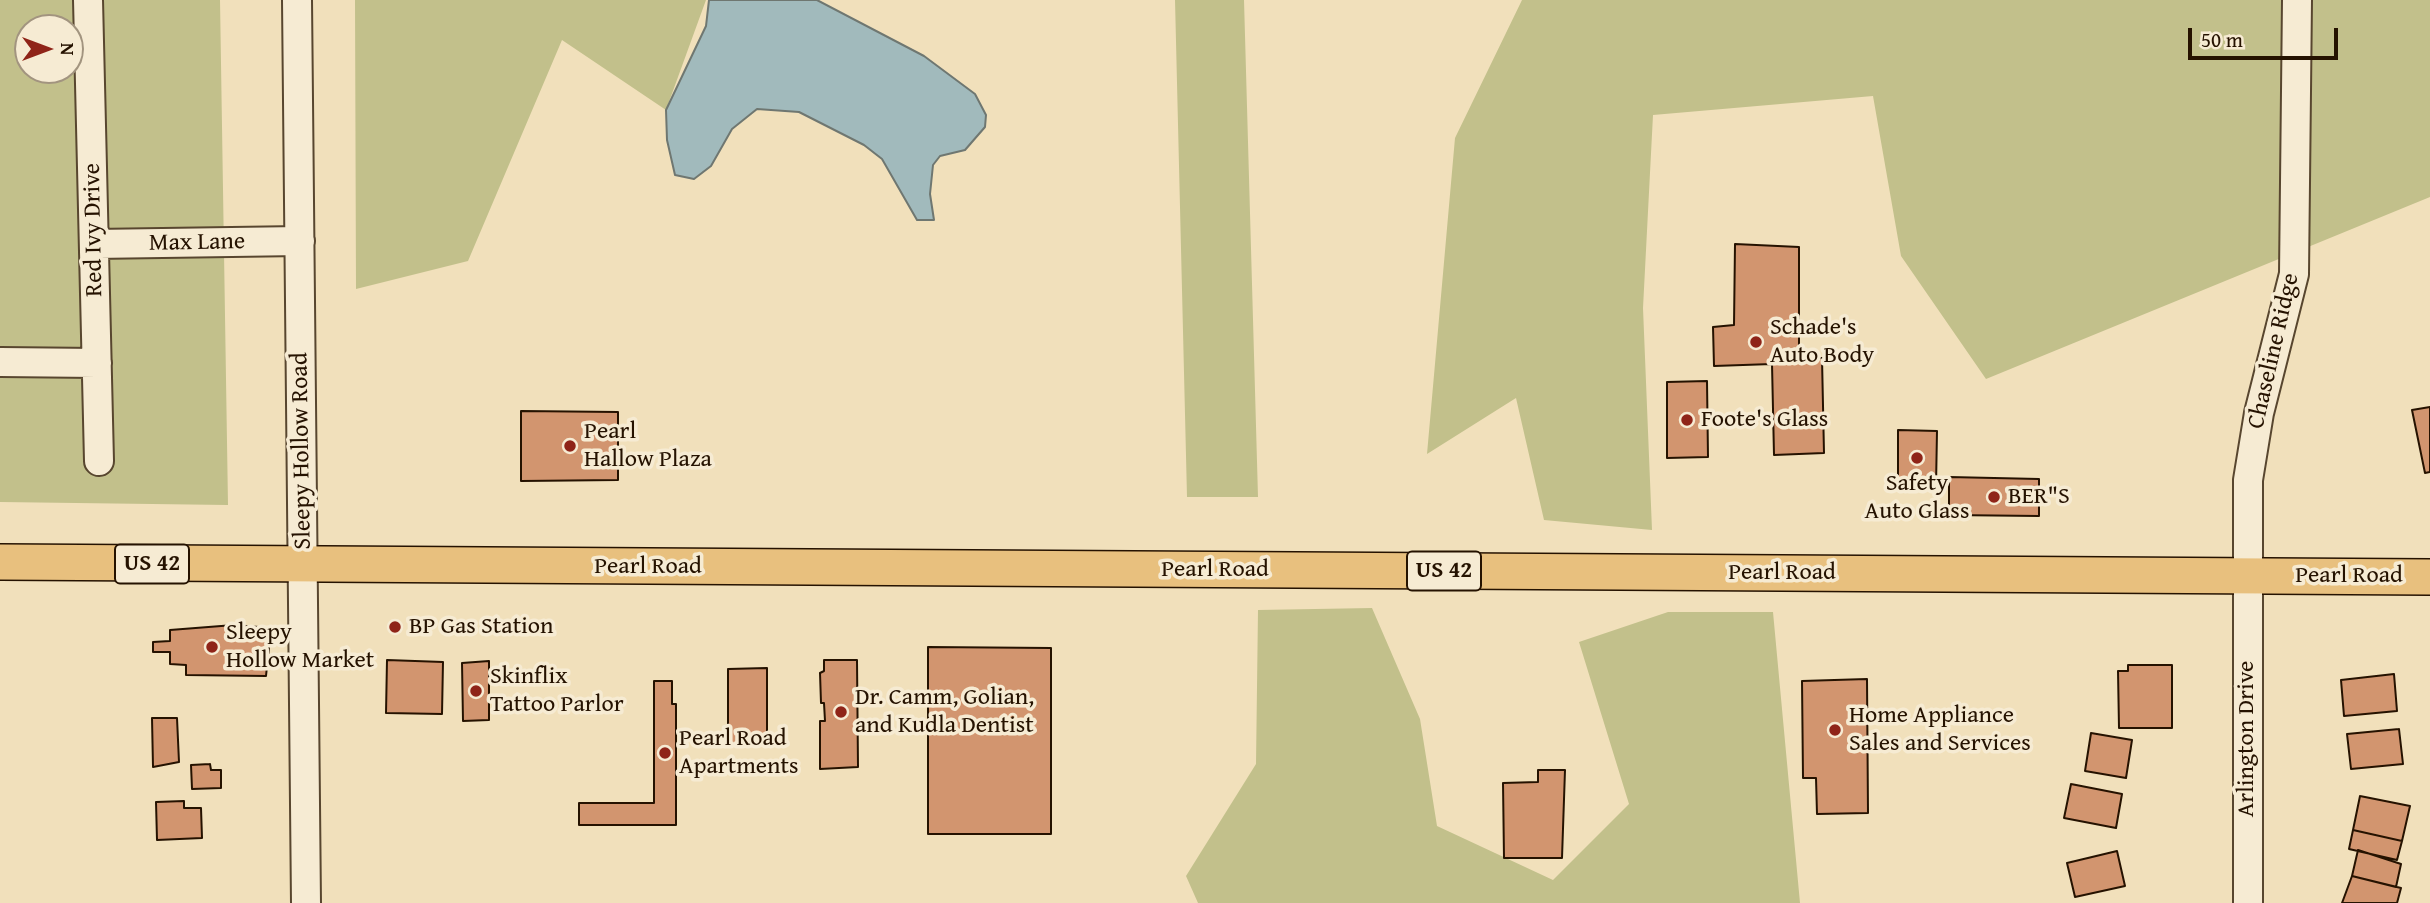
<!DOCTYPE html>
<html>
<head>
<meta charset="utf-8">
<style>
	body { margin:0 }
	#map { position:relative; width:2430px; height:903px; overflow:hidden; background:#f1e0bb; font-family:"Gentium Book Plus",serif }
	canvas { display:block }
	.north { position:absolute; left:14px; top:14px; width:70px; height:70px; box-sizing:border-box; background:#f6ebd3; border:2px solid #a2947f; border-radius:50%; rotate:90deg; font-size:19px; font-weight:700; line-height:28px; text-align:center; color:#251200 }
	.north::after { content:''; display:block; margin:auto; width:24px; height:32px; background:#8f2418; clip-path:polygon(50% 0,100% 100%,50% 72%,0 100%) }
	.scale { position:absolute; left:2188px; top:28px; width:150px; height:32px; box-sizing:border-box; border:4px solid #251200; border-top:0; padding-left:9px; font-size:21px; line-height:24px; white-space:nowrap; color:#251200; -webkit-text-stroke:5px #f6ebd3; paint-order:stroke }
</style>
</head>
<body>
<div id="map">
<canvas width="2430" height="903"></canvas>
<div class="north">N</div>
<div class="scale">50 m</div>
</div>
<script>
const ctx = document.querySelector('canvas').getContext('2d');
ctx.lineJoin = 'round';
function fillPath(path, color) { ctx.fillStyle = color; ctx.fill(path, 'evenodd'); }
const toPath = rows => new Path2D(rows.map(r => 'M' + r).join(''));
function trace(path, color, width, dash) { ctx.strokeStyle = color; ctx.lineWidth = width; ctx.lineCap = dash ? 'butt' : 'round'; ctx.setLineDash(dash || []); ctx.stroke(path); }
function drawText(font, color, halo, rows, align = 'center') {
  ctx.font = font + ' "Gentium Book Plus",serif'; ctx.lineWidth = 7; ctx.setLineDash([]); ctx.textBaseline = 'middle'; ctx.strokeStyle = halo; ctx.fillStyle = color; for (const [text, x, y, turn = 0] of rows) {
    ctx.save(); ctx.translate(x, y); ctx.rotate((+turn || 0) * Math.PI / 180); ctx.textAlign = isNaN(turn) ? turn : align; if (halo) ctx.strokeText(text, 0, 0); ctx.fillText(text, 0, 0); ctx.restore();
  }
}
fillPath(toPath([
	[0,0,220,0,228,505,0,502],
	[28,28,70,28,70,70,28,70],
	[355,0,706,0,666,110,562,40,468,261,356,289],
	[1175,0,1244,0,1258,497,1187,497],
	[1522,0,2430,0,2430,197,1986,379,1901,256,1873,96,1653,115,1643,308,1652,530,1544,520,1516,398,1427,454,1455,138],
	[1372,608,1420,719,1437,826,1553,880,1629,804,1579,642,1668,612,1773,612,1800,903,1198,903,1186,876,1256,764,1258,610]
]), '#c2c08b');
const water = toPath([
	[709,0,817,0,924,56,975,94,986,115,985,127,965,150,940,156,933,165,930,194,934,220,917,220,882,159,864,145,799,112,757,109,732,129,711,166,694,179,675,175,667,140,666,110,706,26,709,0]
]);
fillPath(water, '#a1babc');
trace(water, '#6f7771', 2);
const building = toPath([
	[1735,244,1799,247,1799,358,1822,358,1824,453,1774,455,1772,364,1714,366,1713,327,1734,325,1735,244],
	[1707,381,1708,457,1667,458,1667,382,1707,381],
	[2430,407,2430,472,2425,473,2412,410,2430,407],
	[521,411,618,412,618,480,521,481,521,411],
	[1898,430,1937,431,1936,486,1898,485,1898,430],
	[1949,477,2039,479,2039,516,1949,515,1949,477],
	[234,625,271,628,266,676,186,675,186,665,170,664,170,652,153,652,153,642,170,641,170,630,234,625],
	[928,647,1051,648,1051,834,928,834,928,647],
	[387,660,443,662,442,714,386,713,387,660],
	[824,660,857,660,858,767,820,769,820,721,825,721,824,703,821,703,820,673,824,671,824,660],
	[489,661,489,720,463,721,462,663,489,661],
	[2128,665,2172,665,2172,728,2119,728,2118,671,2128,671,2128,665],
	[767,668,767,744,728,745,728,669,767,668],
	[2394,674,2397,711,2344,716,2341,680,2394,674],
	[1867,679,1868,813,1817,814,1816,778,1803,778,1802,681,1867,679],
	[654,681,672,681,672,704,676,704,676,825,579,825,579,803,654,803,654,681],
	[152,718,177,718,179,762,153,767,152,718],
	[2399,729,2403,764,2351,769,2347,734,2399,729],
	[2091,733,2132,740,2126,778,2085,771,2091,733],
	[210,764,211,770,221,770,221,788,192,789,191,765,210,764],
	[1538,770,1565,770,1562,858,1504,858,1503,783,1538,782,1538,770],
	[2071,784,2122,794,2116,828,2064,818,2071,784],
	[2360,796,2410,806,2402,841,2353,830,2360,796],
	[184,801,184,808,201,808,202,838,157,840,156,802,184,801],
	[2353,830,2402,841,2397,860,2349,849,2353,830],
	[2358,850,2401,864,2396,887,2352,876,2358,850],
	[2117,851,2125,886,2075,897,2067,863,2117,851],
	[2352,876,2401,888,2397,903,2342,903,2352,876]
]);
fillPath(building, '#d2956f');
trace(building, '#251200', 2);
const minor = toPath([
	[88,0,99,461],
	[297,0,306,903],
	[94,244,300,241],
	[0,362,97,363],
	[2248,903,2248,480,2259,413,2294,274,2297,0]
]);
const major = toPath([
	[0,562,2430,577]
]);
trace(minor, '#58462f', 32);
trace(major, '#251200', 38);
trace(minor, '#f6ebd3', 28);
trace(major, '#e8c07e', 35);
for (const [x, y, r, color] of [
	[1756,342,7,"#8f2418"],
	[1687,420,7,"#8f2418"],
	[570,446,7,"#8f2418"],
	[1917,458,7,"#8f2418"],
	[1994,497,7,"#8f2418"],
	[395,627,7,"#8f2418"],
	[212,647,7,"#8f2418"],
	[476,691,7,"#8f2418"],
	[841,712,7,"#8f2418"],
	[1835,730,7,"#8f2418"],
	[665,753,7,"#8f2418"]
]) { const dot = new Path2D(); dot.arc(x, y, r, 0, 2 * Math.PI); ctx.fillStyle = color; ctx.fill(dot); trace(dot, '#f6ebd3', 2.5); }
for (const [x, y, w] of [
	[152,564,74],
	[1444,571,74]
]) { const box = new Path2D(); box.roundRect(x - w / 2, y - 19.5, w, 39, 5); ctx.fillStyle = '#f6ebd3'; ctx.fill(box); trace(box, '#251200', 2); }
drawText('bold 23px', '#251200', null, [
	["US 42",152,564],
	["US 42",1444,571]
]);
drawText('24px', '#251200', '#f6ebd3', [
	["Red Ivy Drive",94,230,-91],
	["Max Lane",197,243,-1],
	["Chaseline Ridge",2274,351,-77],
	["Sleepy Hollow Road",302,451,-91],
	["Pearl Road",648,567],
	["Pearl Road",1215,570],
	["Pearl Road",1782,573],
	["Pearl Road",2349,576],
	["Arlington Drive",2247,739,-90]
]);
drawText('24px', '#251200', '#f6ebd3', [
	["Schade's",1770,328],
	["Auto Body",1770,356],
	["Foote's Glass",1701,420],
	["Pearl",584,432],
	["Hallow Plaza",584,460],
	["Safety",1917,484,"center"],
	["Auto Glass",1917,512,"center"],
	["BER\"S",2008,497],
	["BP Gas Station",409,627],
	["Sleepy",226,633],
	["Hollow Market",226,661],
	["Skinflix",490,677],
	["Tattoo Parlor",490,705],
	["Dr. Camm, Golian,",855,698],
	["and Kudla Dentist",855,726],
	["Home Appliance",1849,716],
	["Sales and Services",1849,744],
	["Pearl Road",679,739],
	["Apartments",679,767]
], 'left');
</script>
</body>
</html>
